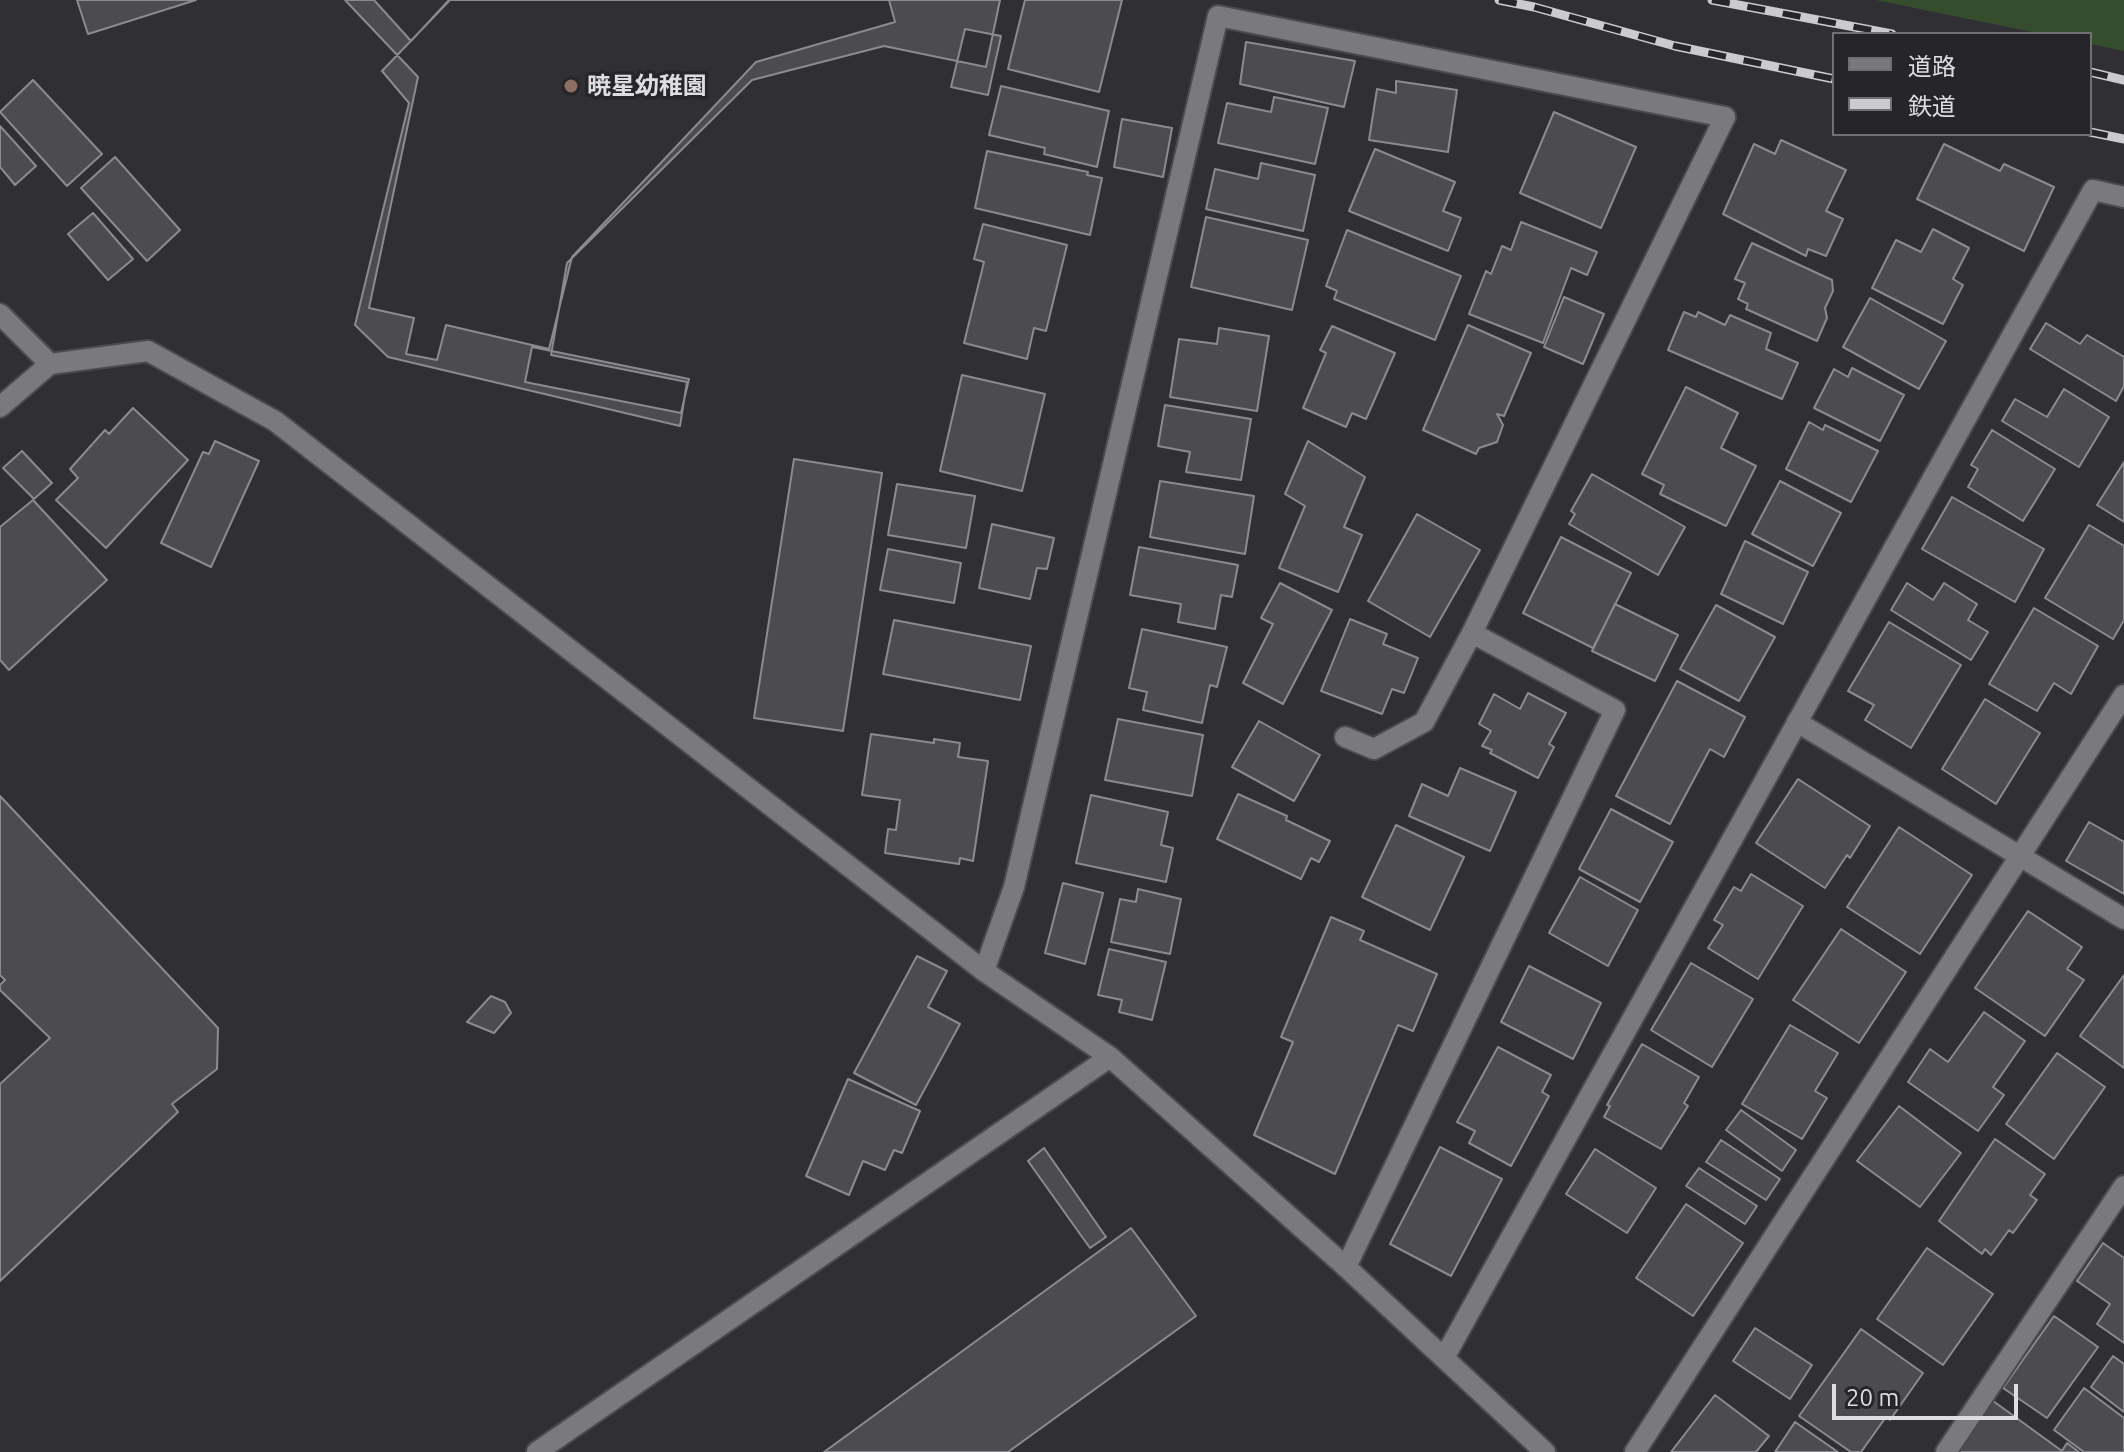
<!DOCTYPE html>
<html>
<head>
<meta charset="utf-8">
<style>
	body { margin:0 }
	#map { position:relative; width:2124px; height:1452px; overflow:hidden; background:#303034; font-family:Ubuntu,"Noto Sans JP",sans-serif }
	canvas { display:block }
	.legend { position:absolute; left:1832px; top:32px; width:260px; height:104px; box-sizing:border-box; background:#26262a; border:2px solid #706f73; margin:0; padding:10px 14px; list-style:none; font-size:24px; color:#dedde0 }
	.legend li { display:flex; align-items:center; gap:16px; height:40px }
	.legend b { width:40px; border:2px solid #706f73 }
	.scale { position:absolute; left:1832px; top:1384px; width:186px; height:36px; box-sizing:border-box; border:4px solid #dedde0; border-top:0; padding-left:10px; font-size:24px; line-height:28px; white-space:nowrap; color:#dedde0; -webkit-text-stroke:6px #26262a; paint-order:stroke }
</style>
</head>
<body>
<div id="map">
<canvas width="2124" height="1452"></canvas>
<ul class="legend">
<li><b style="height:10px;background:#79797e"></b>道路</li>
<li><b style="height:10px;background:#cbcacd"></b>鉄道</li>
</ul>
<div class="scale">20 m</div>
</div>
<script>
const ctx = document.querySelector('canvas').getContext('2d');
ctx.lineJoin = 'round';
function fillPath(path, color) { ctx.fillStyle = color; ctx.fill(path, 'evenodd'); }
const toPath = rows => new Path2D(rows.map(r => 'M' + r).join(''));
function trace(path, color, width, dash) { ctx.strokeStyle = color; ctx.lineWidth = width; ctx.lineCap = dash ? 'butt' : 'round'; ctx.setLineDash(dash || []); ctx.stroke(path); }
function drawText(font, color, halo, rows, align = 'center') {
  ctx.font = font + ' Ubuntu,"Noto Sans JP",sans-serif'; ctx.lineWidth = 7; ctx.setLineDash([]); ctx.textBaseline = 'middle'; ctx.strokeStyle = halo; ctx.fillStyle = color; for (const [text, x, y, turn = 0] of rows) {
    ctx.save(); ctx.translate(x, y); ctx.rotate((+turn || 0) * Math.PI / 180); ctx.textAlign = isNaN(turn) ? turn : align; if (halo) ctx.strokeText(text, 0, 0); ctx.fillText(text, 0, 0); ctx.restore();
  }
}
fillPath(toPath([
	[1876,0,2124,0,2124,51,2090,44,2090,34,2042,34]
]), '#364d2d');
const building = toPath([
	[77,0,196,0,88,34,77,0],
	[345,0,374,0,411,41,449,0,889,0,895,22,756,62,572,257,549,349,446,325,437,360,406,354,414,318,369,308,418,77,345,0],
	[450,0,1000,0,986,67,884,46,752,80,567,263,551,355,687,382,680,426,388,357,355,325,409,103,382,71,450,0],
	[1025,0,1122,0,1099,92,1008,69,1025,0],
	[965,29,1001,36,988,95,951,87,965,29],
	[1246,42,1355,61,1344,107,1240,84,1246,42],
	[33,80,102,154,67,186,0,112,33,80],
	[1396,81,1457,90,1448,152,1369,140,1377,89,1396,93,1396,81],
	[1001,86,1109,111,1097,167,1044,154,1045,148,989,135,1001,86],
	[1274,97,1328,108,1315,164,1218,143,1227,103,1271,112,1274,97],
	[1554,112,1636,147,1601,228,1520,193,1554,112],
	[1122,119,1172,128,1163,177,1114,167,1122,119],
	[0,126,36,166,15,185,0,167,0,126],
	[1781,140,1846,170,1826,211,1843,219,1826,256,1808,249,1806,256,1723,214,1754,144,1775,154,1781,140],
	[1944,144,2000,171,2004,164,2054,187,2024,251,1917,199,1944,144],
	[1375,149,1455,182,1443,211,1461,218,1448,251,1349,211,1375,149],
	[987,151,1088,172,1087,175,1102,178,1090,235,975,208,987,151],
	[115,157,180,230,147,261,81,188,115,157],
	[1261,163,1315,175,1303,231,1206,209,1215,169,1258,179,1261,163],
	[93,213,133,259,108,280,68,234,93,213],
	[1206,217,1308,240,1292,310,1191,287,1206,217],
	[1521,222,1597,252,1587,275,1571,268,1543,343,1469,314,1486,271,1491,274,1502,246,1511,250,1521,222],
	[983,224,1067,245,1046,331,1034,328,1027,359,964,343,984,262,974,259,983,224],
	[1933,229,1969,248,1953,279,1963,285,1943,324,1872,288,1896,240,1921,252,1933,229],
	[1347,230,1461,276,1435,340,1334,299,1337,291,1326,286,1347,230],
	[1752,243,1832,280,1833,291,1825,308,1827,318,1817,341,1746,309,1748,304,1738,299,1745,283,1735,279,1752,243],
	[1564,297,1604,314,1583,364,1544,347,1564,297],
	[1870,298,1946,341,1919,389,1843,347,1870,298],
	[1684,312,1696,317,1698,312,1725,325,1730,315,1771,333,1766,349,1798,363,1782,399,1668,350,1684,312],
	[2046,323,2080,344,2087,335,2124,357,2124,386,2116,401,2030,349,2046,323],
	[1468,325,1531,353,1504,416,1497,414,1503,425,1497,442,1479,448,1476,454,1423,430,1468,325],
	[1332,326,1395,353,1366,419,1352,413,1346,427,1303,408,1326,353,1320,350,1332,326],
	[1219,328,1269,336,1257,411,1170,397,1179,339,1217,344,1219,328],
	[532,347,689,379,681,413,525,382,532,347],
	[1852,368,1904,395,1880,441,1814,408,1834,369,1848,377,1852,368],
	[962,375,1045,394,1022,491,940,471,962,375],
	[1686,387,1738,413,1721,448,1756,466,1726,526,1660,494,1664,485,1642,474,1686,387],
	[2064,389,2109,417,2079,467,2002,421,2015,399,2047,417,2064,389],
	[1165,405,1251,419,1241,480,1186,472,1190,452,1158,446,1165,405],
	[133,408,188,460,106,548,56,500,78,478,70,469,105,430,109,434,133,408],
	[1809,422,1823,430,1825,425,1878,451,1851,502,1786,469,1809,422],
	[1992,430,2055,469,2023,521,1968,487,1978,469,1971,465,1992,430],
	[215,441,259,461,211,567,161,543,203,452,209,454,215,441],
	[1308,441,1365,477,1344,527,1362,535,1338,592,1279,568,1305,506,1285,494,1308,441],
	[22,451,52,483,34,499,3,468,22,451],
	[794,459,882,473,843,731,754,718,794,459],
	[2124,462,2124,522,2097,505,2124,462],
	[1592,474,1685,527,1658,575,1569,524,1575,514,1571,511,1592,474],
	[1160,481,1254,496,1245,554,1150,537,1160,481],
	[1780,481,1841,513,1813,566,1752,534,1780,481],
	[897,484,975,496,966,548,888,535,897,484],
	[1952,497,2044,549,2015,602,1922,549,1952,497],
	[33,500,107,580,9,670,0,660,0,527,33,500],
	[1417,514,1480,550,1430,637,1368,601,1417,514],
	[992,524,1054,538,1047,569,1037,568,1030,599,979,588,992,524],
	[2089,525,2124,546,2124,620,2113,639,2045,598,2089,525],
	[1561,537,1631,573,1593,648,1523,613,1561,537],
	[1745,541,1808,572,1783,624,1721,594,1745,541],
	[1139,547,1238,565,1232,597,1221,595,1215,629,1178,622,1181,604,1130,595,1139,547],
	[888,549,961,563,954,603,880,590,888,549],
	[1280,583,1332,610,1283,704,1243,683,1273,624,1261,618,1280,583],
	[1907,583,1933,600,1944,583,1977,604,1968,620,1988,632,1971,660,1891,610,1907,583],
	[1615,604,1678,635,1655,681,1592,651,1615,604],
	[1716,605,1775,637,1739,701,1680,669,1716,605],
	[2034,608,2098,646,2071,694,2054,683,2037,711,1989,684,2034,608],
	[1350,619,1387,634,1383,644,1418,658,1404,693,1392,689,1382,714,1321,691,1350,619],
	[894,620,1031,646,1020,700,883,674,894,620],
	[1889,622,1961,665,1911,748,1865,720,1874,705,1848,691,1889,622],
	[1142,629,1227,647,1217,687,1210,685,1202,723,1143,710,1147,692,1129,688,1142,629],
	[1677,681,1745,717,1724,757,1710,749,1670,824,1616,796,1677,681],
	[1528,693,1566,713,1549,744,1554,747,1538,778,1490,753,1492,750,1482,746,1491,731,1479,724,1494,694,1520,709,1528,693],
	[1985,699,2040,733,1996,804,1942,769,1985,699],
	[1118,719,1203,735,1192,796,1105,780,1118,719],
	[1259,721,1320,755,1294,801,1232,767,1259,721],
	[871,734,934,743,934,739,960,743,958,757,988,761,973,861,960,858,959,864,885,853,888,829,896,830,900,800,862,795,871,734],
	[1460,768,1516,792,1490,851,1409,816,1422,784,1448,796,1460,768],
	[1798,779,1870,826,1850,858,1847,855,1825,888,1756,843,1798,779],
	[1238,794,1287,816,1286,820,1330,841,1319,862,1311,858,1301,879,1217,839,1238,794],
	[1091,795,1168,812,1161,845,1173,848,1166,882,1076,863,1091,795],
	[0,796,218,1028,217,1069,172,1104,178,1112,0,1281,0,1084,50,1038,0,990,0,985,5,980,0,975,0,796],
	[1611,809,1673,842,1640,902,1579,869,1611,809],
	[2089,822,2124,842,2124,894,2066,861,2089,822],
	[1396,825,1464,857,1430,930,1362,897,1396,825],
	[1899,827,1972,875,1920,954,1847,907,1899,827],
	[1751,874,1803,906,1758,979,1708,948,1723,925,1714,920,1734,887,1741,891,1751,874],
	[1580,877,1638,910,1608,966,1549,933,1580,877],
	[1063,883,1103,893,1085,964,1045,953,1063,883],
	[1138,889,1181,899,1170,954,1111,942,1120,899,1136,902,1138,889],
	[2028,911,2082,947,2067,969,2084,980,2045,1036,1975,988,2028,911],
	[1331,917,1364,931,1360,940,1437,974,1413,1031,1398,1025,1335,1174,1254,1135,1293,1042,1281,1037,1331,917],
	[1841,929,1906,972,1859,1043,1793,1000,1841,929],
	[1109,949,1166,962,1152,1020,1119,1012,1122,1000,1098,995,1109,949],
	[917,956,947,971,928,1007,960,1024,916,1105,854,1073,917,956],
	[1691,963,1753,999,1712,1067,1651,1030,1691,963],
	[1529,966,1601,1003,1573,1059,1501,1022,1529,966],
	[2124,975,2124,1068,2080,1036,2124,975],
	[491,996,505,1002,511,1013,494,1033,467,1022,491,996],
	[1984,1012,2025,1041,1993,1087,2004,1095,1978,1131,1908,1082,1930,1049,1948,1062,1984,1012],
	[1790,1025,1838,1053,1815,1091,1827,1098,1802,1139,1742,1104,1790,1025],
	[1642,1044,1699,1077,1684,1103,1688,1106,1661,1149,1604,1117,1610,1106,1607,1105,1642,1044],
	[1498,1047,1551,1075,1542,1092,1549,1096,1511,1166,1469,1143,1475,1131,1457,1122,1498,1047],
	[2057,1053,2105,1087,2054,1159,2006,1124,2057,1053],
	[848,1079,920,1111,902,1153,894,1150,885,1170,863,1161,849,1195,806,1176,848,1079],
	[1899,1106,1961,1153,1920,1207,1857,1161,1899,1106],
	[1741,1110,1796,1150,1782,1171,1726,1130,1741,1110],
	[1995,1139,2045,1174,2030,1195,2037,1200,2013,1233,2009,1230,1991,1255,1985,1249,1982,1254,1939,1221,1995,1139],
	[1721,1140,1780,1179,1766,1200,1706,1162,1721,1140],
	[1440,1147,1502,1179,1451,1276,1390,1244,1440,1147],
	[1044,1148,1106,1237,1090,1248,1028,1161,1044,1148],
	[1595,1149,1656,1188,1627,1233,1566,1194,1595,1149],
	[1699,1168,1757,1206,1745,1224,1686,1186,1699,1168],
	[1686,1204,1743,1243,1693,1316,1636,1278,1686,1204],
	[1131,1228,1196,1316,1008,1452,824,1452,1131,1228],
	[2103,1243,2124,1258,2124,1343,2097,1324,2110,1304,2077,1281,2103,1243],
	[1927,1248,1993,1294,1943,1365,1877,1319,1927,1248],
	[2054,1316,2098,1347,2047,1418,2003,1388,2054,1316],
	[1755,1328,1812,1365,1790,1399,1733,1361,1755,1328],
	[1861,1329,1923,1373,1890,1420,1886,1417,1861,1452,1851,1452,1799,1416,1861,1329],
	[2113,1356,2124,1364,2124,1412,2091,1387,2113,1356],
	[2084,1388,2124,1418,2124,1452,2084,1452,2054,1430,2084,1388],
	[1715,1395,1769,1436,1756,1452,1671,1452,1715,1395],
	[1989,1398,2062,1451,2067,1443,2079,1452,1951,1452,1989,1398],
	[1795,1422,1838,1452,1775,1452,1795,1422]
]);
fillPath(building, '#4c4b50');
trace(building, '#8b8a90', 2);
const lane = toPath([
	[1797,722,2124,919],
	[1345,737,1374,749,1424,722,1472,633],
	[1346,1267,1615,710,1472,633,1725,117]
]);
const street = toPath([
	[0,314,50,364],
	[0,407,50,364,148,351,275,421,984,971,1110,1057,1346,1267,1545,1452],
	[984,971,1014,887,1218,16,1725,117],
	[1444,1358,2093,190,2124,197],
	[537,1452,1110,1057],
	[1635,1452,2124,695],
	[1946,1452,2124,1186]
]);
trace(lane, '#4b4b4f', 24);
trace(street, '#4b4b4f', 24);
trace(lane, '#79797e', 20);
trace(street, '#79797e', 20);
const rail = toPath([
	[1499,0,1534,7,1675,46,1834,79],
	[1712,0,1892,34],
	[2090,72,2124,80],
	[2090,132,2124,139]
]);
trace(rail, '#cbcacd', 9);
trace(rail, '#26262a', 6, [18]);
for (const [x, y, r, color] of [
	[571,86,8,"#8d6e63"]
]) { const dot = new Path2D(); dot.arc(x, y, r, 0, 2 * Math.PI); ctx.fillStyle = color; ctx.fill(dot); trace(dot, '#26262a', 3); }
drawText('bold 24px', '#dedde0', '#26262a', [
	["暁星幼稚園",587,86]
], 'left');
</script>
</body>
</html>
